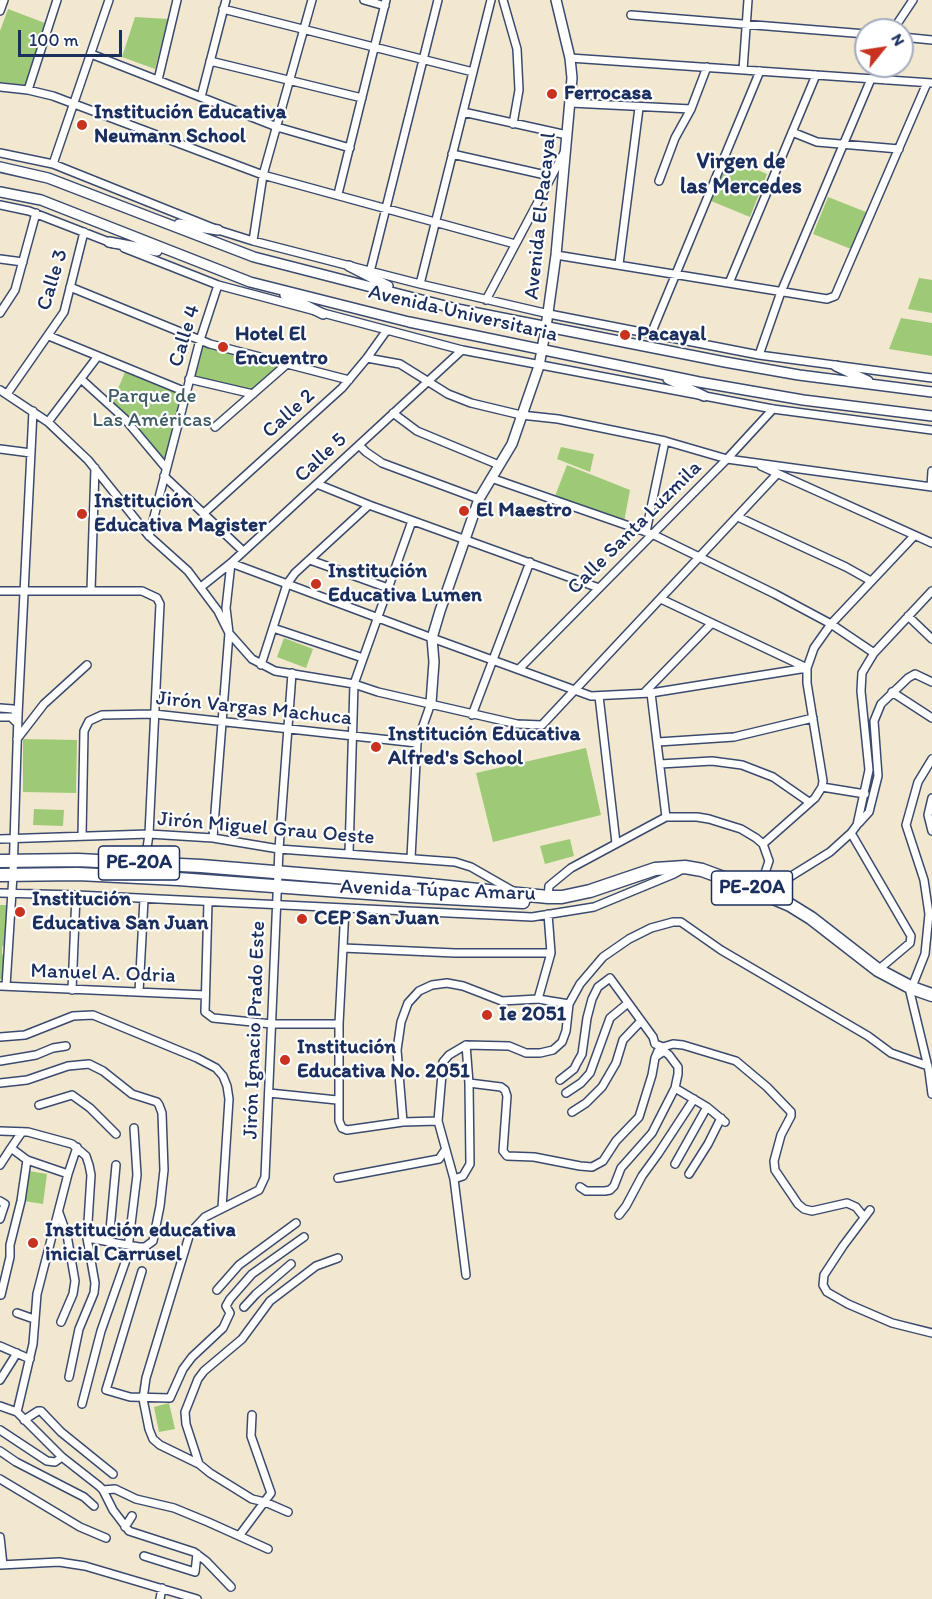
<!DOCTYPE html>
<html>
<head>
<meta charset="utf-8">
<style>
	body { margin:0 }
	#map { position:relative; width:932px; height:1599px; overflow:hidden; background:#f2e8d0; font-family:Itim,sans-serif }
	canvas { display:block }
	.north { position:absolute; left:854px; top:18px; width:60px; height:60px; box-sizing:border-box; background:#fff; border:2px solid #a4acbf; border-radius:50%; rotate:60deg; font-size:16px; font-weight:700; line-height:24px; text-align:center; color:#1b2f5e }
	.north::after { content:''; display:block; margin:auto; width:21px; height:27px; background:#c8321e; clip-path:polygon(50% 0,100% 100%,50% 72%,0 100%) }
	.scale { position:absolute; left:18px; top:30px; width:104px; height:27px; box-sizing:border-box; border:3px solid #1b2f5e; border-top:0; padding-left:8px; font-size:18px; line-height:21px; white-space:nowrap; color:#1b2f5e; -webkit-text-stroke:4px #fff; paint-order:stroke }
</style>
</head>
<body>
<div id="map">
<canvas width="932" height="1599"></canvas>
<div class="north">N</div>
<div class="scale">100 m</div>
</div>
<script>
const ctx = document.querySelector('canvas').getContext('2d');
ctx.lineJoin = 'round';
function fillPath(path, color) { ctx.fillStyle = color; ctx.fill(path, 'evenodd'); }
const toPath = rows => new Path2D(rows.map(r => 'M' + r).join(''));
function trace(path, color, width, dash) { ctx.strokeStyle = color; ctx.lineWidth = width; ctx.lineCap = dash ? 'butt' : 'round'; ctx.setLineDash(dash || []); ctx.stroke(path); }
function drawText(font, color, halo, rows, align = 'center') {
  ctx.font = font + ' Itim,sans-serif'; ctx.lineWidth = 4.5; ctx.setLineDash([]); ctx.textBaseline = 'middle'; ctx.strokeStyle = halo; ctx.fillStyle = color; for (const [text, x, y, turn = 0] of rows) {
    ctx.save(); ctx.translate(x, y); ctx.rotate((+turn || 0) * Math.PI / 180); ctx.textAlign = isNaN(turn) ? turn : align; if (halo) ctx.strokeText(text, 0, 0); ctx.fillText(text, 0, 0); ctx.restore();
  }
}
fillPath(toPath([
	[8,9,45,23,26,85,0,82,0,31],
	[135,17,168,19,155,69,122,57],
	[729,158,767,174,750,217,711,201],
	[828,197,866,212,851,249,813,234],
	[919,278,932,280,932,313,908,309],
	[901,318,932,323,932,356,889,349],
	[202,346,280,367,252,391,195,376],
	[125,372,182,395,164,462,112,403],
	[561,447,594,454,590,472,557,459],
	[567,465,630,490,624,522,555,496],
	[284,638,313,649,306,668,277,657],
	[23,739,77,740,76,793,23,792],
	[586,748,601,815,493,842,476,773],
	[34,809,64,810,63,826,33,825],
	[570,839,574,856,545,864,540,846],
	[0,905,6,905,8,909,6,944,2,947,2,954,5,956,5,975,0,980],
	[29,1171,47,1174,43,1204,24,1201],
	[169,1403,175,1429,159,1432,154,1407]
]), '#9eca77');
const street = toPath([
	[364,0,385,6],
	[503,0,517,49,519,90,513,124],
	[223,9,473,72],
	[0,11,4,0],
	[631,15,866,34],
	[893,30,913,0],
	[902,37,932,40],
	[91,54,277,127,350,148],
	[570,58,932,83],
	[210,61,362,98],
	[743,70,748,0],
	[158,80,177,0],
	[886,80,887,66],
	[0,87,28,90,53,96,263,175,515,244],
	[28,90,57,0],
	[201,97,226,0],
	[571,103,691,109],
	[463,112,567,135],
	[792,132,817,142,899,149],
	[0,153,53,164,218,230,253,241,420,284,549,314,759,355,932,378],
	[452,154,550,176],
	[53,164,109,0],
	[659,181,675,138,691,109,707,67],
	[338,194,386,0],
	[0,205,29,211,114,244],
	[253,241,263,175,312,0],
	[124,248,218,285,462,350,773,409,932,430],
	[556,255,827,299,835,296,927,83],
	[0,259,23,262],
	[619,264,639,108],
	[370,272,438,0],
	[729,283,816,75],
	[420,284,491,0],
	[70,287,210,344,349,380],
	[486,300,565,151],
	[0,313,15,290,36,213],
	[651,334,760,71],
	[49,336,186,392],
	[759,355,781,292,871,79],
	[367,358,400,364,448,394,471,403,521,415,558,419,665,441,727,459,932,487],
	[81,379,125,419,166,468],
	[189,379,253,394],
	[0,390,48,422,88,460,149,536,188,571,218,611,229,633,252,659,275,671,354,684,378,692,517,724,542,725,777,474],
	[7,394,64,312,84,232],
	[393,413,417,431,499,465],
	[48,422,98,356],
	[215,427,287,364],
	[359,445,366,452,382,463,479,499],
	[0,449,31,453],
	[761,466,932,543],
	[164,476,243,551],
	[491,478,652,534,775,594,831,624,874,653],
	[317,484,369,505,599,588],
	[931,487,932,471],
	[204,513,342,388,367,358,387,330],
	[738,517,846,567,871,581],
	[646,532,665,441],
	[149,536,200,340,218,285],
	[310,560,388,588],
	[201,587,231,563,462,350],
	[91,590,95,468],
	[0,591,142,591,157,598,160,604,149,834,145,863],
	[661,599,807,668],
	[908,616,932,639],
	[273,628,363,658],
	[261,665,287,584,295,573,369,505],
	[519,669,727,459,773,409],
	[892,692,932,718],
	[644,693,712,623],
	[651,693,666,817],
	[599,696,616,843],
	[0,708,13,709,18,715],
	[472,715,530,562],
	[0,717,11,717,17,723],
	[17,739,44,704,87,665],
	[658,742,734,737,813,718],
	[932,759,918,782,906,825,924,880,929,914,925,954,910,992,929,1071,932,1094],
	[660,764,712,761,742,765,773,777,809,802],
	[822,787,865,794],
	[932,798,928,815,932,831],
	[859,823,869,812,878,776,874,721,881,704,908,678,915,674,932,682],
	[851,833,911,936,910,943,878,970],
	[82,836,84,731,89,721,102,715,154,714,417,743],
	[213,838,229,633,226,608,231,563,432,638,591,696,651,693,807,668],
	[0,839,149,834,213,838,279,849,455,862,471,867,513,891],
	[763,844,815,798,822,787,823,781,807,683,807,668,814,648,831,624,914,536],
	[349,853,354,684,412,521],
	[411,858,417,743,431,703],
	[0,893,76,895,532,917,594,907,674,874,681,870],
	[764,893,830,852,851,833,857,825,869,770,861,691,862,673,874,653,932,591],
	[548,897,549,886,571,868,666,817,697,817,709,819,741,829,756,838,763,844,769,861,759,891],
	[208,902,205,1012,213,1018,272,1024,339,1024],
	[345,908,339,1024,339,1121,342,1128,347,1130,403,1122,438,1121],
	[343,948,455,953,551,953],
	[0,986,205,995],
	[6,986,13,875,18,715,33,411],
	[72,990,76,895],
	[139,992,144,899],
	[538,999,551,953,548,914],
	[0,1037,25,1035,73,1016,93,1015,197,1058,216,1068,223,1076,227,1086,229,1099,222,1208],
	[0,1061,36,1055,53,1048,66,1046],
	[560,1080,574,1069,577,1063,582,1054,587,1018,592,999,598,987,610,978,653,1037,655,1044,663,1047],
	[0,1083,27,1080,68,1066,89,1064,103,1071,132,1094,157,1102,159,1105,162,1113,164,1170,160,1206,153,1241,145,1247,139,1247,87,1238],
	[469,1083,501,1087,505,1090,507,1096,503,1151,507,1156,534,1157,580,1166,592,1167,603,1161,616,1141,639,1117,652,1075,655,1058,658,1051,663,1047,673,1044,683,1045,736,1061,767,1087,791,1112,791,1116,781,1135,774,1161,775,1170,798,1204,804,1209,812,1211,847,1203,856,1207,864,1217],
	[675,1088,707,1107,725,1122],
	[269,1093,337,1100],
	[566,1093,581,1083,590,1073,610,1018,628,1003],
	[39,1105,72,1095,90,1108,116,1134],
	[572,1112,586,1103,602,1087,616,1063,623,1040,641,1021],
	[403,1122,397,1050,401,1022,408,1003,419,991,432,985,447,983,463,986,502,1001,538,999,569,1004],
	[0,1131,28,1132,72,1144,86,1156,89,1165,91,1175,87,1238,95,1283,94,1293,79,1329,69,1377],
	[11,1148,22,1132],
	[675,1164,707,1107],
	[0,1165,11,1148,27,1160,68,1174,37,1294,33,1344,17,1412],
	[68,1174,77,1147],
	[689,1174,708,1144,721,1118],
	[338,1178,439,1159,445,1150],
	[454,1179,463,1176,470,1164,469,1083,466,1045],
	[580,1187,586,1191,605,1191,610,1190,614,1186,621,1168,652,1133,675,1088,678,1074,678,1067,669,1055,664,1051,657,1056],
	[0,1201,5,1204,0,1219],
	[870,1210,843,1246,824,1275,823,1285,827,1292,848,1304,892,1323,932,1333],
	[59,1213,67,1235,75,1281,73,1294,61,1322],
	[619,1215,626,1206,642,1176,658,1154,694,1099],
	[109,1241,116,1165],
	[142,1271,106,1390,130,1397,170,1398,183,1369,192,1357,223,1328,230,1313,226,1306,230,1299,252,1274,304,1237],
	[466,1275,454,1179,438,1121,443,1062,449,1055,466,1045,509,1046,526,1053,540,1053,553,1050,562,1042,566,1031,569,1004,580,984,603,957,629,939,651,928,673,922,681,922,721,950,868,1036,891,1053,928,1066],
	[217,1290,239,1265,296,1223],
	[1,1295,10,1257,10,1245,21,1201,27,1160],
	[244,1307,256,1294,291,1264],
	[17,1313,34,1319],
	[0,1346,30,1359],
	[0,1380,17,1353],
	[82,1404,101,1331,127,1257,137,1175,134,1128],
	[0,1406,17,1412,62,1457,99,1486,103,1490,113,1510,129,1531,194,1552,206,1561,231,1587],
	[24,1420,38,1411,41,1411,61,1432,113,1474],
	[0,1430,47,1461,55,1462,62,1457],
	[0,1451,16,1462,84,1497,94,1506],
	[199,1464,186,1424,185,1412,198,1379,204,1371,242,1339,270,1301,316,1266,338,1258],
	[0,1479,80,1527,106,1538],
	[103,1490,115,1489,136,1499,174,1508,208,1522,268,1549],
	[288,1512,265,1502,252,1499,210,1473,199,1464,160,1445,153,1439,149,1429,143,1399,146,1378,190,1233,205,1217,259,1190,265,1177,279,849,292,673],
	[125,1527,132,1516],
	[239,1536,271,1493,251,1436,252,1415],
	[0,1537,3,1565],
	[144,1556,195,1572,197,1554],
	[0,1565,59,1562,85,1566,197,1599],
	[160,1599,162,1588]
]);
const secondary = toPath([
	[0,167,48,178,254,257,457,309,725,362,799,375,932,392],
	[0,192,41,200,250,282,409,322,699,382,803,400,932,416],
	[179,224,218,230],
	[109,242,157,251],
	[349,266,388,286],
	[285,295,323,314],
	[836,366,868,381],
	[668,379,704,396],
	[431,703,434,662,432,638,440,611,479,499,512,444,539,366,546,327,556,255,572,78,570,58,556,0]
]);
const highway = toPath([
	[0,861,78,860,201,866,409,883,548,897,562,897,590,891,655,869,685,867,702,870,748,887,790,905,811,918,878,970,912,988,932,995],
	[0,875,78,874,178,879,409,896,523,902]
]);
trace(street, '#3b4b6f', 10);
trace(secondary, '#3b4b6f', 12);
trace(highway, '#3b4b6f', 15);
trace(street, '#fff', 7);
trace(secondary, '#fff', 9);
trace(highway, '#fff', 12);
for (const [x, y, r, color] of [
	[552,94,6,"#c8321e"],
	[82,125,6,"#c8321e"],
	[625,335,6,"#c8321e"],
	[223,347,6,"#c8321e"],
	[464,511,6,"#c8321e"],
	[82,514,6,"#c8321e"],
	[316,584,6,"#c8321e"],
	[376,747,6,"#c8321e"],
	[20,912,6,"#c8321e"],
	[302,919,6,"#c8321e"],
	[487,1015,6,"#c8321e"],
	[285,1060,6,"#c8321e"],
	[33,1243,6,"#c8321e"]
]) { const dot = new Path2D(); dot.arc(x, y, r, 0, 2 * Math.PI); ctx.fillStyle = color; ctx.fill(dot); trace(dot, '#fff', 2); }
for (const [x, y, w] of [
	[139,863,81],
	[752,888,81]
]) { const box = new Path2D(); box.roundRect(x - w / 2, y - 17, w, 34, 4.5); ctx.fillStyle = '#fff'; ctx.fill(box); trace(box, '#1b2f5e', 1.5); }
drawText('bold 20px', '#1b2f5e', null, [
	["PE-20A",139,863],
	["PE-20A",752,888]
]);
drawText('bold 21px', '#1b2f5e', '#fff', [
	["Ferrocasa",564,94],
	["Institución Educativa",94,113],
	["Neumann School",94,137],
	["Hotel El",235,335],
	["Encuentro",235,359],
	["Pacayal",637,335],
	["Institución",94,502],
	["Educativa Magister",94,526],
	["El Maestro",476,511],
	["Institución",328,572],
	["Educativa Lumen",328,596],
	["Institución Educativa",388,735],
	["Alfred's School",388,759],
	["Institución",32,900],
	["Educativa San Juan",32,924],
	["CEP San Juan",314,919],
	["Ie 2051",499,1015],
	["Institución",297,1048],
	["Educativa No. 2051",297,1072],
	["Institución educativa",45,1231],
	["inicial Carrusel",45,1255]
], 'left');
drawText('21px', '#1b2f5e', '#fff', [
	["Avenida El Pacayal",541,216,-84],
	["Calle 3",53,280,-73],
	["Avenida Universitaria",463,314,13],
	["Calle 4",185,336,-73],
	["Calle 2",289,414,-42],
	["Calle 5",321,458,-43],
	["Calle Santa Luzmila",635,528,-45],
	["Jirón Vargas Machuca",254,709,6],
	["Jirón Miguel Grau Oeste",266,829,5],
	["Avenida Túpac Amaru",438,891,2],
	["Manuel A. Odria",103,974,2],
	["Jirón Ignacio Prado Este",255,1030,-88]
]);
drawText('21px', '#425e66', '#fff', [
	["Parque de",152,397],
	["Las Américas",152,421]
]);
drawText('bold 22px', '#1b2f5e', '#fff', [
	["Virgen de",741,162],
	["las Mercedes",741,187]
]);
</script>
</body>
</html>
